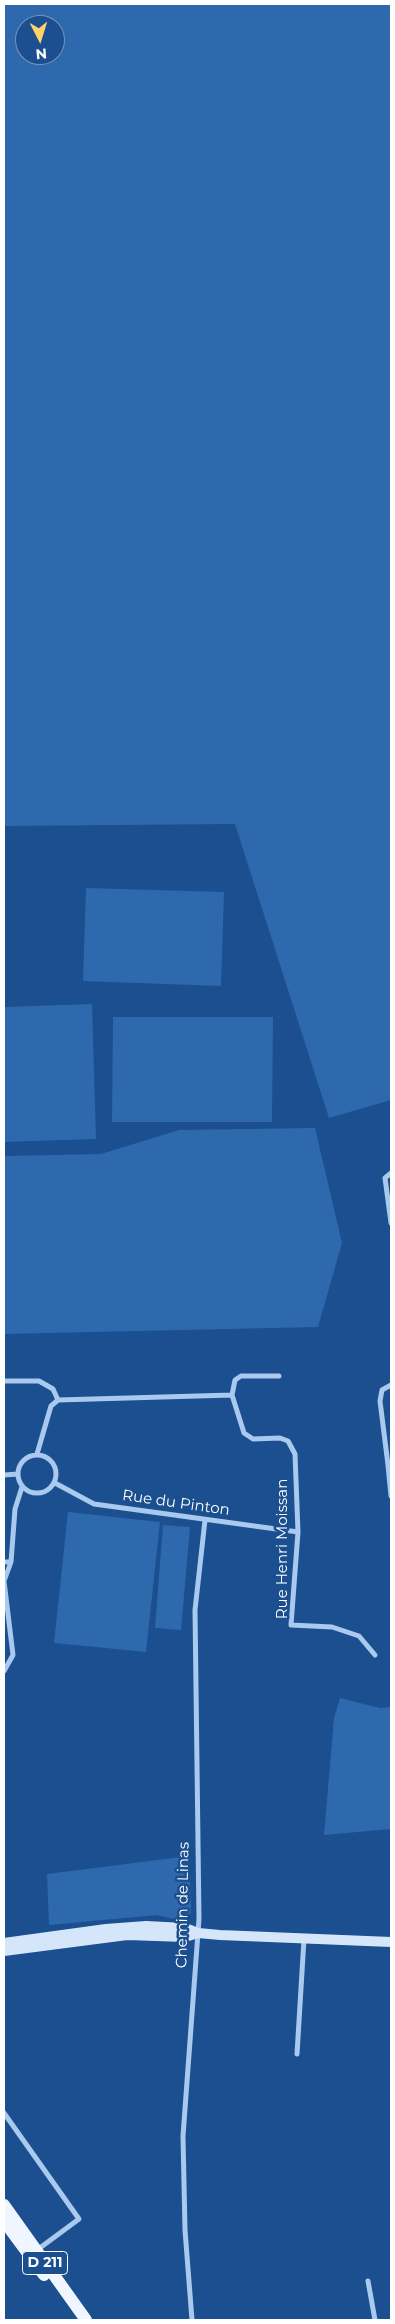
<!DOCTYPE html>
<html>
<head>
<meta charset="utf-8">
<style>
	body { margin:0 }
	#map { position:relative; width:395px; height:2324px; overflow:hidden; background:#1b4f8f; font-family:Montserrat,sans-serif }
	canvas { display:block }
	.frame { position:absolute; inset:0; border:5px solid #fff; pointer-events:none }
	.north { position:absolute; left:15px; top:15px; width:50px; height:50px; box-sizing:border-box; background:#1b4f8f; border:1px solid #7695bc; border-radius:50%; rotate:175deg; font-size:14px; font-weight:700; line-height:20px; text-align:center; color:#fff }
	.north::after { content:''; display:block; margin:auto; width:18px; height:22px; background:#ffd166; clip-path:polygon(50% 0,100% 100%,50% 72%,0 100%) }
</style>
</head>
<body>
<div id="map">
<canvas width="395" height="2324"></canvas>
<div class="frame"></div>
<div class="north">N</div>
</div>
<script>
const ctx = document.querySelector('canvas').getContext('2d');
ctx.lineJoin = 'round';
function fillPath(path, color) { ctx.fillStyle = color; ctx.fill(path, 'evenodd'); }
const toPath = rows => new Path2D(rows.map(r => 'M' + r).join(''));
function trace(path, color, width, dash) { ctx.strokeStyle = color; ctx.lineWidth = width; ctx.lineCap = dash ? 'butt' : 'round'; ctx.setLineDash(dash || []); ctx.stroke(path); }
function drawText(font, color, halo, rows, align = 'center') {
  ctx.font = font + ' Montserrat,sans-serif'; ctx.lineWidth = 5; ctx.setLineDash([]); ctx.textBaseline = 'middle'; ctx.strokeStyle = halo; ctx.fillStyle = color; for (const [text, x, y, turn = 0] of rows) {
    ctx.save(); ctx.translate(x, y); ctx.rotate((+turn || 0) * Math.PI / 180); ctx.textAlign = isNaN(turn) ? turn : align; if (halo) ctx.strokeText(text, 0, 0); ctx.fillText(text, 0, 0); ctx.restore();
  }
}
fillPath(toPath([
	[4,4,391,4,391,1100,329,1118,235,824,4,826],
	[25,25,55,25,55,55,25,55],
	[86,888,224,892,221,986,83,981],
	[92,1004,96,1139,4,1142,4,1007],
	[113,1017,273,1017,272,1122,112,1122],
	[315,1128,342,1243,318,1327,4,1334,4,1156,101,1154,179,1130],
	[68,1512,160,1522,146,1652,54,1643],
	[163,1525,190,1527,181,1630,155,1628],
	[340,1698,380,1708,391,1707,391,1829,324,1835,334,1718],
	[189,1856,191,1913,182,1921,157,1915,49,1925,47,1874]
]), '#2e69ad');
trace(toPath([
	[391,1173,385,1178,391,1223],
	[4,1381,39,1381,53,1389,58,1400,51,1406,37,1454],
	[391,1385,382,1390,380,1401,388,1465,391,1464],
	[232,1395,235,1380,241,1376,279,1376],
	[58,1400,232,1395,244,1433,253,1439,280,1438,288,1441,295,1454,298,1532,291,1625,332,1627,359,1636,375,1655],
	'18 1474a19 19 0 1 1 38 0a19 19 0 1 1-38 0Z',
	[388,1465,391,1496],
	[4,1475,18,1474],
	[55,1483,94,1504,298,1532],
	[4,1562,11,1562,15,1509,22,1487],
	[4,1671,13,1655,4,1581,11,1562],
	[297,2054,304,1939],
	[4,2113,79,2219,37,2250],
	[368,2281,375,2320],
	[192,2320,185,2230,183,2136,199,1919,195,1610,205,1520]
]), '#a9c9ee', 5);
trace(toPath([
	[4,1943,106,1929,146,1926,185,1928,198,1933,220,1935,391,1942],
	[4,1951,127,1935,185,1937,198,1933]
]), '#d6e6fa', 10);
trace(toPath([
	[4,2205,86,2320],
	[4,2221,44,2275]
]), '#f0f6ff', 12);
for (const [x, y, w] of [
	[45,2263,45]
]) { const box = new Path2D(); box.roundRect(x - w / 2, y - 11.5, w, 23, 4); ctx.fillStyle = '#1b4f8f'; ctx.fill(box); trace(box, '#fff', 1); }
drawText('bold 14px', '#fff', null, [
	["D 211",45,2263]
]);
drawText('15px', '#fff', '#1b4f8f', [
	["Rue du Pinton",176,1503,8],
	["Rue Henri Moissan",283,1549,-90],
	["Chemin de Linas",183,1905,-89]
]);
</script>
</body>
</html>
